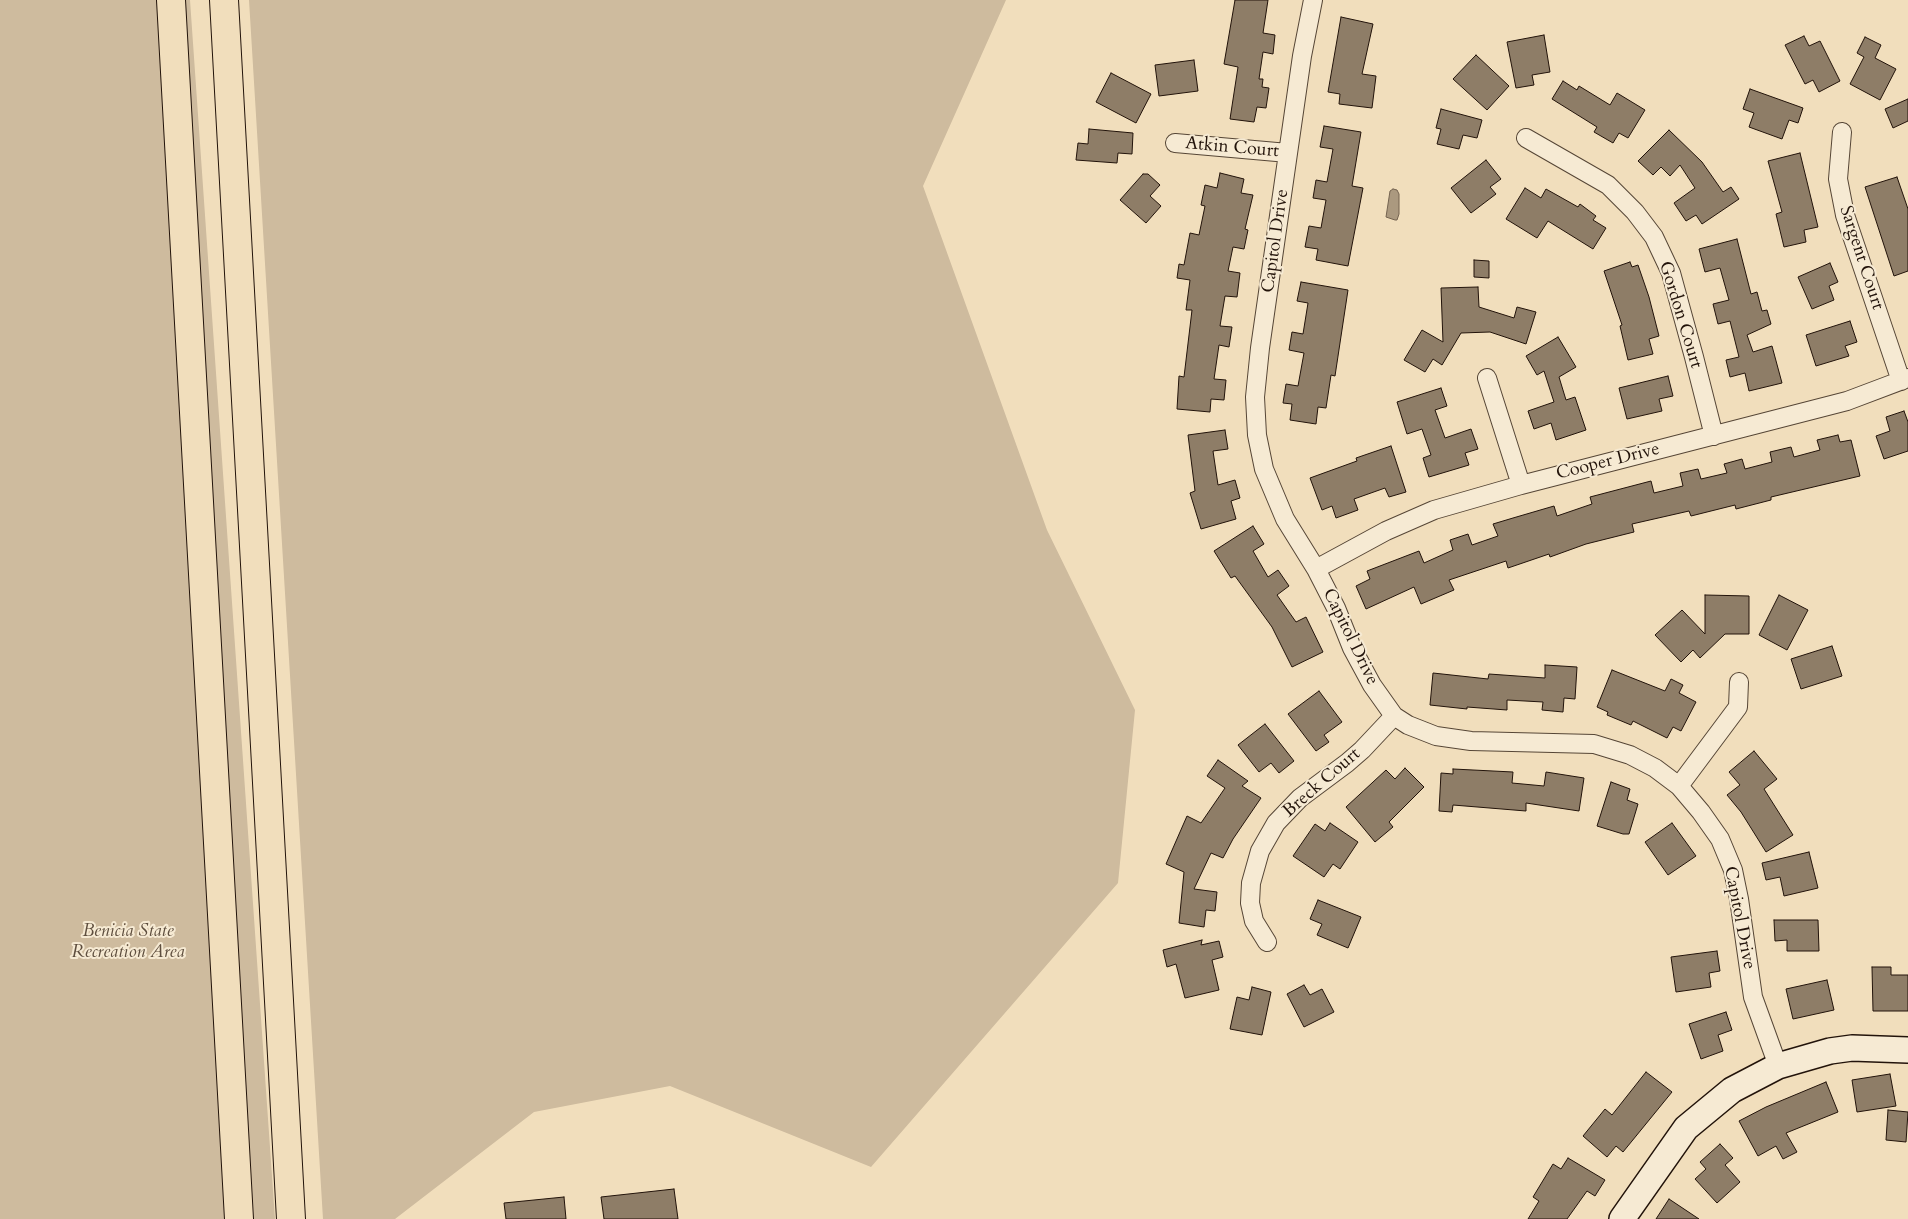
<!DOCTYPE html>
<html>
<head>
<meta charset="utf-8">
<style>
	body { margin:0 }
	canvas { display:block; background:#f1debc }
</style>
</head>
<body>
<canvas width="1908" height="1219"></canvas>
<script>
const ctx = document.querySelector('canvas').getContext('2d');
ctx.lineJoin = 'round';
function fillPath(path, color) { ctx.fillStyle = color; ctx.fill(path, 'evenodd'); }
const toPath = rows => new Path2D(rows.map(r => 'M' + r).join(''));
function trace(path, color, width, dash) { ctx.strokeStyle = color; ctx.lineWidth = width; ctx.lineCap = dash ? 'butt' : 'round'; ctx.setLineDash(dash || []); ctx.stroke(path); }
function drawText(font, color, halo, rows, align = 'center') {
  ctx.font = font + ' Cardo,serif'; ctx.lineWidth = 4; ctx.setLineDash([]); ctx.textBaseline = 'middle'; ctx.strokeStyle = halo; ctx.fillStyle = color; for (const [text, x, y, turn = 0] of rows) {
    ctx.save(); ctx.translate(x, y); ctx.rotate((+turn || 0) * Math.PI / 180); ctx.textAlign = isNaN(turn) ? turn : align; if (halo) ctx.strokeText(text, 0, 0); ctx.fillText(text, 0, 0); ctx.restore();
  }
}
fillPath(toPath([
	[0,0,190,0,275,1219,0,1219],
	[249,0,1006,0,923,186,1047,530,1135,710,1118,883,871,1167,670,1086,534,1112,395,1219,323,1219]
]), '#cebb9e');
const water = toPath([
	[1393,189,1397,190,1399,194,1399,214,1397,220,1395,220,1386,217,1390,191,1393,189]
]);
fillPath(water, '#ab997f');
trace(water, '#746350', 1);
const building = toPath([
	[1235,0,1268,0,1263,33,1275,35,1273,54,1263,52,1259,79,1263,79,1262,87,1269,88,1266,108,1257,107,1254,122,1230,119,1238,67,1224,64,1235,0],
	[1341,17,1373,24,1362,74,1376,76,1372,108,1339,104,1340,94,1328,92,1341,17],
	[1544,35,1550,72,1532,75,1534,85,1516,88,1507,42,1544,35],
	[1804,36,1809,46,1820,41,1840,81,1819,92,1813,80,1805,84,1785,45,1804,36],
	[1865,37,1881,45,1875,58,1896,69,1880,100,1850,84,1864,57,1857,53,1865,37],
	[1476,55,1509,86,1487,110,1453,79,1476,55],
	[1194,60,1198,91,1159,96,1155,65,1194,60],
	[1111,73,1151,94,1136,123,1096,102,1111,73],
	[1563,81,1577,90,1579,86,1610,105,1617,93,1645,110,1628,138,1619,133,1613,143,1594,132,1597,127,1552,99,1563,81],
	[1750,89,1803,108,1798,123,1789,120,1782,139,1749,127,1754,113,1743,109,1750,89],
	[1908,99,1908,121,1893,128,1885,109,1908,99],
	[1441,109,1482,120,1477,138,1463,135,1459,149,1437,144,1441,129,1436,128,1441,109],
	[1324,126,1361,132,1352,186,1363,188,1348,266,1316,260,1318,249,1305,247,1309,226,1321,228,1326,200,1313,198,1316,180,1327,182,1333,149,1320,147,1324,126],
	[1089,129,1133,133,1132,154,1118,153,1117,163,1076,160,1078,143,1088,144,1089,129],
	[1669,130,1702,162,1723,192,1731,187,1739,199,1702,224,1696,215,1686,221,1674,203,1695,188,1680,165,1670,176,1661,167,1653,175,1638,161,1669,130],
	[1800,153,1818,227,1804,230,1806,242,1784,247,1776,214,1782,212,1768,161,1800,153],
	[1486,160,1501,179,1490,187,1496,194,1471,213,1451,188,1486,160],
	[1220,173,1244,179,1241,193,1253,195,1245,229,1248,230,1244,249,1233,247,1228,271,1240,273,1237,297,1225,296,1220,326,1232,327,1229,347,1219,345,1214,379,1226,380,1224,400,1211,399,1210,412,1177,409,1179,376,1184,377,1192,310,1186,310,1190,280,1177,278,1179,264,1184,265,1190,233,1199,235,1205,206,1201,205,1205,185,1217,188,1220,173],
	[1143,174,1148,174,1160,185,1150,196,1161,206,1146,223,1120,200,1143,174],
	[1897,177,1908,209,1908,271,1894,276,1865,187,1897,177],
	[1525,188,1541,198,1546,189,1578,207,1580,204,1596,216,1593,220,1606,228,1593,249,1548,221,1537,238,1506,219,1525,188],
	[1737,239,1751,294,1757,292,1762,311,1767,310,1771,324,1747,335,1753,352,1772,346,1782,383,1749,391,1745,373,1730,377,1726,360,1739,357,1730,321,1718,324,1713,304,1729,300,1720,268,1705,272,1699,249,1737,239],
	[1474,260,1489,261,1489,278,1474,277,1474,260],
	[1630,262,1632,267,1638,265,1649,297,1659,336,1649,339,1653,354,1628,360,1620,326,1622,325,1604,271,1630,262],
	[1830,263,1838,282,1829,286,1834,300,1812,309,1798,277,1830,263],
	[1301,282,1348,290,1335,376,1331,375,1326,408,1318,407,1316,424,1290,420,1292,404,1283,403,1286,384,1298,386,1304,353,1289,350,1292,332,1303,334,1308,303,1297,301,1301,282],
	[1478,287,1479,307,1514,318,1517,307,1536,312,1526,344,1490,332,1461,333,1442,365,1433,359,1425,372,1404,360,1422,330,1443,342,1441,288,1478,287],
	[1850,321,1857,342,1845,346,1849,356,1816,366,1806,335,1850,321],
	[1558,337,1576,367,1559,377,1566,400,1575,397,1586,430,1556,440,1551,423,1534,429,1528,411,1554,402,1544,371,1537,375,1526,356,1558,337],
	[1668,376,1673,396,1659,399,1662,411,1627,419,1619,388,1668,376],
	[1441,388,1447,406,1435,410,1445,438,1471,429,1478,449,1465,453,1469,465,1429,477,1423,458,1431,455,1422,429,1407,434,1397,402,1441,388],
	[1904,411,1908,422,1908,451,1884,459,1876,436,1890,431,1886,417,1904,411],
	[1225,430,1228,449,1213,451,1218,485,1235,480,1240,498,1231,501,1236,519,1201,529,1190,493,1195,491,1188,435,1225,430],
	[1838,435,1840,442,1851,440,1860,476,1771,497,1771,500,1736,509,1735,505,1691,516,1689,511,1632,524,1634,532,1586,544,1550,557,1549,554,1508,568,1506,561,1449,580,1454,590,1421,604,1414,587,1366,609,1356,586,1370,579,1367,571,1419,551,1424,563,1453,550,1450,540,1468,534,1472,545,1498,536,1493,524,1513,518,1554,506,1557,516,1592,504,1590,497,1651,481,1654,493,1683,486,1680,473,1698,469,1701,479,1727,473,1724,464,1742,459,1745,469,1772,462,1770,452,1791,447,1794,457,1820,450,1817,440,1838,435],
	[1391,446,1406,492,1389,497,1385,488,1354,499,1358,510,1336,518,1332,506,1322,510,1310,478,1357,461,1356,458,1391,446],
	[1253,526,1264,544,1253,551,1268,577,1278,570,1289,586,1277,595,1296,622,1306,617,1323,652,1292,667,1272,627,1235,576,1231,578,1214,551,1253,526],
	[1705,595,1749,596,1749,634,1725,634,1700,658,1693,650,1681,662,1655,635,1682,610,1705,634,1705,595],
	[1779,595,1808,610,1787,650,1759,635,1779,595],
	[1832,646,1842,676,1801,689,1791,659,1832,646],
	[1545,665,1577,667,1575,699,1564,698,1563,712,1542,710,1543,702,1507,700,1507,710,1467,707,1467,709,1430,705,1433,673,1488,679,1489,674,1545,678,1545,665],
	[1612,670,1665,691,1671,679,1683,685,1679,693,1696,702,1681,731,1673,727,1667,738,1633,721,1631,725,1607,715,1608,712,1597,707,1612,670],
	[1319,691,1342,722,1324,735,1329,742,1316,751,1288,714,1319,691],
	[1265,724,1294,761,1279,773,1271,763,1259,772,1238,745,1265,724],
	[1754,751,1777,779,1764,789,1793,835,1766,852,1741,812,1727,795,1740,785,1729,772,1754,751],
	[1218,760,1248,781,1242,786,1261,798,1233,839,1223,858,1211,853,1194,889,1217,892,1215,911,1206,910,1204,927,1179,923,1184,872,1166,864,1187,816,1201,823,1225,788,1207,776,1218,760],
	[1405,768,1424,787,1389,822,1393,827,1375,842,1346,807,1386,770,1395,779,1405,768],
	[1453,769,1513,772,1512,783,1544,786,1546,772,1584,778,1579,811,1526,803,1526,811,1453,805,1452,812,1439,811,1441,773,1453,774,1453,769],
	[1611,782,1630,789,1627,800,1638,804,1629,834,1623,834,1597,826,1611,782],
	[1330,823,1358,842,1340,869,1333,864,1324,877,1293,856,1315,824,1325,831,1330,823],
	[1672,823,1696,856,1668,875,1645,842,1672,823],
	[1809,852,1818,888,1784,896,1780,877,1766,880,1762,863,1809,852],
	[1318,900,1361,917,1348,948,1317,935,1322,924,1310,919,1318,900],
	[1774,920,1818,920,1819,951,1787,951,1787,940,1775,941,1774,920],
	[1202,940,1201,945,1219,941,1223,957,1212,960,1219,990,1185,998,1176,964,1167,967,1163,950,1202,940],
	[1717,951,1720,971,1709,973,1711,987,1676,992,1671,957,1717,951],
	[1872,967,1891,967,1891,975,1908,975,1908,1011,1873,1011,1872,967],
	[1827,980,1834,1010,1793,1019,1786,989,1827,980],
	[1304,985,1310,995,1322,989,1334,1012,1304,1027,1287,994,1304,985],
	[1252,987,1271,992,1262,1035,1230,1029,1237,997,1249,1000,1252,987],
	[1726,1012,1732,1030,1718,1035,1723,1051,1701,1059,1689,1024,1726,1012],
	[1646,1072,1672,1092,1623,1152,1616,1146,1607,1157,1583,1136,1605,1109,1612,1115,1646,1072],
	[1890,1074,1896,1106,1857,1112,1852,1080,1890,1074],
	[1826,1082,1838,1112,1786,1133,1797,1152,1783,1159,1776,1146,1758,1156,1739,1121,1766,1107,1826,1082],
	[1888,1110,1908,1112,1906,1142,1886,1140,1888,1110],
	[1720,1144,1733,1158,1725,1165,1740,1182,1717,1203,1695,1179,1706,1169,1700,1162,1720,1144],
	[1568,1158,1605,1180,1595,1196,1587,1191,1567,1219,1528,1219,1539,1201,1533,1197,1553,1164,1561,1169,1568,1158],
	[674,1189,678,1219,604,1219,601,1197,674,1189],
	[564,1197,566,1219,506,1219,504,1203,564,1197],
	[1669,1199,1699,1219,1656,1219,1669,1199]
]);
fillPath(building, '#8e7d67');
trace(building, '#22130a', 1);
const street = toPath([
	[1313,0,1302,56,1260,348,1255,397,1257,435,1264,469,1285,519,1316,569,1336,608,1352,648,1372,685,1394,716,1408,725,1436,736,1471,741,1594,744,1630,755,1655,768,1679,786,1701,812,1720,839,1733,870,1739,899,1753,997,1778,1066],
	[1842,132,1838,179,1845,215,1901,381],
	[1526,138,1608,185,1635,212,1654,237,1671,273,1694,357,1714,436],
	[1175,143,1288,153],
	[1487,378,1521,485],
	[1316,569,1386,531,1434,510,1521,485,1847,401,1908,378],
	[1679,786,1738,707,1739,682],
	[1267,942,1254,921,1250,903,1251,883,1260,851,1276,823,1300,798,1347,763,1362,750,1394,716]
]);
const secondary = toPath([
	[1622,1219,1686,1128,1732,1090,1778,1066,1830,1051,1852,1048,1908,1050]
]);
const highway = toPath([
	[171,0,239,1219],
	[224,0,291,1219]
]);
trace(street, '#564636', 20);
trace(secondary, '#22130a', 28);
trace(highway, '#22130a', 30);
trace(street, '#f6ead3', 18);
trace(secondary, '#f6ead3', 25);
trace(highway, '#f1debc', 28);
drawText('18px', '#22130a', '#f6ead3', [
	["Atkin Court",1232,148,5],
	["Capitol Drive",1276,241,-82],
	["Sargent Court",1861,258,72],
	["Gordon Court",1680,315,73],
	["Cooper Drive",1608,462,-14],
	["Capitol Drive",1350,637,64],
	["Breck Court",1322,783,-41],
	["Capitol Drive",1739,918,79]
]);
drawText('italic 18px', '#5e4e3e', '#f6ead3', [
	["Benicia State",128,932],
	["Recreation Area",128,953]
]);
</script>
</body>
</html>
